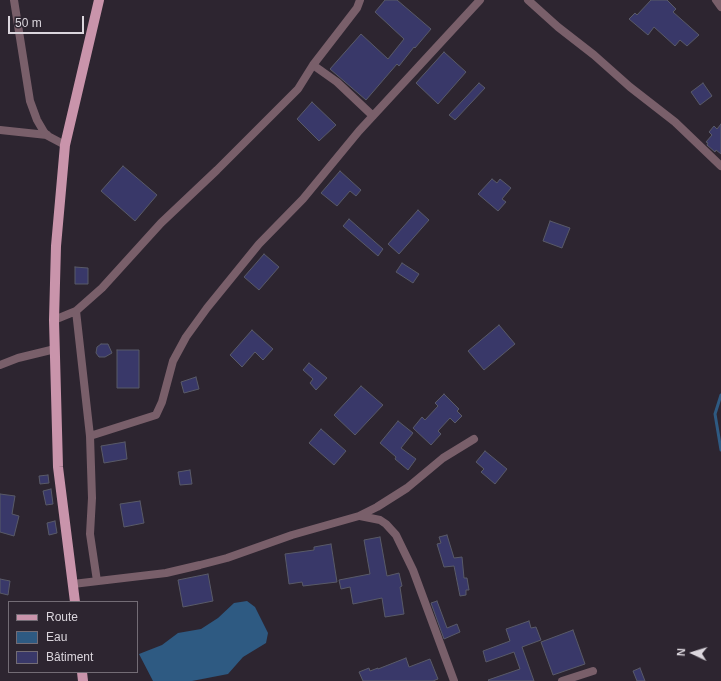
<!DOCTYPE html>
<html>
<head>
<meta charset="utf-8">
<style>
	body { margin:0 }
	#map { position:relative; width:721px; height:681px; overflow:hidden; background:#2d2530; font-family:Arial,sans-serif }
	canvas { display:block }
	.legend { position:absolute; left:8px; top:601px; width:130px; height:72px; box-sizing:border-box; background:#2d2530; border:1px solid #736c75; margin:0; padding:5px 7px; list-style:none; font-size:12px; color:#dbd6dd }
	.legend li { display:flex; align-items:center; gap:8px; height:20px }
	.legend b { width:20px; border:1px solid #736c75 }
	.north { position:absolute; left:673px; top:633px; width:40px; height:40px; -webkit-text-stroke:3px #2d2530; paint-order:stroke; rotate:274deg; font-size:11px; font-weight:700; line-height:16px; text-align:center; color:#dbd6dd }
	.north::after { content:''; display:block; margin:auto; width:14px; height:18px; background:#dbd6dd; clip-path:polygon(50% 0,100% 100%,50% 72%,0 100%) }
	.scale { position:absolute; left:8px; top:16px; width:76px; height:18px; box-sizing:border-box; border:2px solid #dbd6dd; border-top:0; padding-left:5px; font-size:12px; line-height:14px; white-space:nowrap; color:#dbd6dd; -webkit-text-stroke:3px #2d2530; paint-order:stroke }
</style>
</head>
<body>
<div id="map">
<canvas width="721" height="681"></canvas>
<ul class="legend">
<li><b style="height:5px;background:#c994ab"></b>Route</li>
<li><b style="height:11px;background:#2e5a82"></b>Eau</li>
<li><b style="height:11px;background:#393869"></b>Bâtiment</li>
</ul>
<div class="north">N</div>
<div class="scale">50 m</div>
</div>
<script>
const ctx = document.querySelector('canvas').getContext('2d');
ctx.lineJoin = 'round';
function fillPath(path, color) { ctx.fillStyle = color; ctx.fill(path, 'evenodd'); }
const toPath = rows => new Path2D(rows.map(r => 'M' + r).join(''));
function trace(path, color, width, dash) { ctx.strokeStyle = color; ctx.lineWidth = width; ctx.lineCap = dash ? 'butt' : 'round'; ctx.setLineDash(dash || []); ctx.stroke(path); }
fillPath(toPath([
	[247,601,255,607,268,633,266,643,243,657,228,674,192,681,153,681,139,654,162,645,178,633,201,629,218,618,234,603]
]), '#2e5a82');
trace(toPath([
	[721,395,715,414,721,450]
]), '#2e5a82', 3);
const building = toPath([
	[385,0,397,0,431,29,415,48,414,47,399,66,397,64,366,100,330,69,361,34,388,59,404,39,375,12,385,0],
	[651,0,667,0,676,9,673,12,699,35,687,46,680,40,675,46,654,27,648,35,629,19,635,13,637,15,651,0],
	[444,52,466,72,438,104,416,83,444,52],
	[479,83,485,88,455,120,449,115,479,83],
	[703,83,712,96,700,105,691,92,703,83],
	[312,102,336,125,319,141,297,119,312,102],
	[721,124,721,154,716,150,715,152,707,145,708,143,706,142,712,135,709,132,714,126,717,129,721,124],
	[123,166,157,195,135,221,101,191,123,166],
	[340,171,361,190,356,196,350,191,337,206,321,193,340,171],
	[492,179,497,183,500,179,511,188,502,199,506,202,498,211,478,194,492,179],
	[418,210,429,220,399,254,388,244,418,210],
	[349,219,383,249,378,256,343,226,349,219],
	[550,221,570,228,562,248,543,241,550,221],
	[264,254,279,267,259,290,244,277,264,254],
	[402,263,419,274,413,283,396,272,402,263],
	[75,267,88,268,88,284,75,284,75,267],
	[499,325,515,344,484,370,468,351,499,325],
	[252,330,273,349,263,360,255,352,242,367,230,355,252,330],
	[101,344,108,344,112,353,105,357,99,357,96,353,97,347,101,344],
	[117,350,139,350,139,388,117,388,117,350],
	[309,363,327,378,316,390,310,383,313,379,303,370,309,363],
	[196,377,199,389,184,393,181,382,196,377],
	[361,386,383,405,355,435,334,415,361,386],
	[444,394,459,409,457,411,462,416,455,423,450,418,438,431,441,434,431,445,413,428,422,417,425,420,438,406,435,403,444,394],
	[398,421,413,433,401,448,416,459,408,470,395,459,396,457,380,443,398,421],
	[321,429,346,451,334,465,309,443,321,429],
	[125,442,127,459,104,463,101,446,125,442],
	[485,451,507,469,495,484,481,472,484,469,476,462,485,451],
	[190,470,192,484,180,485,178,472,190,470],
	[48,475,49,483,40,484,39,476,48,475],
	[51,489,53,504,46,505,43,491,51,489],
	[0,494,15,496,12,514,19,516,14,536,0,532,0,494],
	[140,501,144,523,124,527,120,504,140,501],
	[55,521,57,533,49,535,47,523,55,521],
	[447,535,454,558,462,557,464,578,467,578,469,590,466,590,466,595,460,596,454,566,444,567,437,544,441,543,439,537,447,535],
	[380,537,387,576,399,573,402,586,400,587,404,614,385,617,382,598,353,604,350,587,341,589,339,580,370,574,364,540,380,537],
	[331,544,337,582,303,586,302,582,289,584,285,554,314,550,314,547,331,544],
	[208,574,213,601,183,607,178,580,208,574],
	[0,579,10,581,8,595,0,593,0,579],
	[437,601,447,628,457,624,460,632,444,639,431,603,437,601],
	[529,621,531,628,536,627,541,640,522,647,534,681,489,681,488,680,520,669,514,652,486,662,483,651,510,641,506,629,529,621],
	[573,630,585,664,553,675,541,642,573,630],
	[406,658,409,667,430,659,438,679,433,681,363,681,359,672,369,668,370,671,378,668,378,669,406,658],
	[640,668,645,681,637,681,633,671,640,668]
]);
fillPath(building, '#393869');
trace(building, '#595a68', 1);
trace(toPath([
	[528,0,558,27,594,55,630,87,675,122,721,166],
	[716,0,721,7],
	[313,65,337,82,373,116],
	[0,130,47,135],
	[76,311,90,436,92,498,90,534,97,581],
	[54,320,76,311,102,288,161,223,217,170,298,89,313,65,357,8,360,0],
	[0,365,18,358,55,349],
	[90,436,156,415,162,402,173,361,186,337,207,308,259,244,303,199,359,131,480,0],
	[360,516,380,520,386,524,396,535,413,570,454,681],
	[73,584,166,573,200,565,227,558,292,535,359,516,377,507,407,488,443,458,474,439],
	[562,681,593,671]
]), '#795f6a', 8);
trace(toPath([
	[14,0,30,101,37,120,44,132,48,136,65,145]
]), '#795f6a', 8);
trace(toPath([
	[75,602,58,467,54,320,56,246,65,145,99,0],
	[82,672,83,681]
]), '#c994ab', 10);
</script>
</body>
</html>
